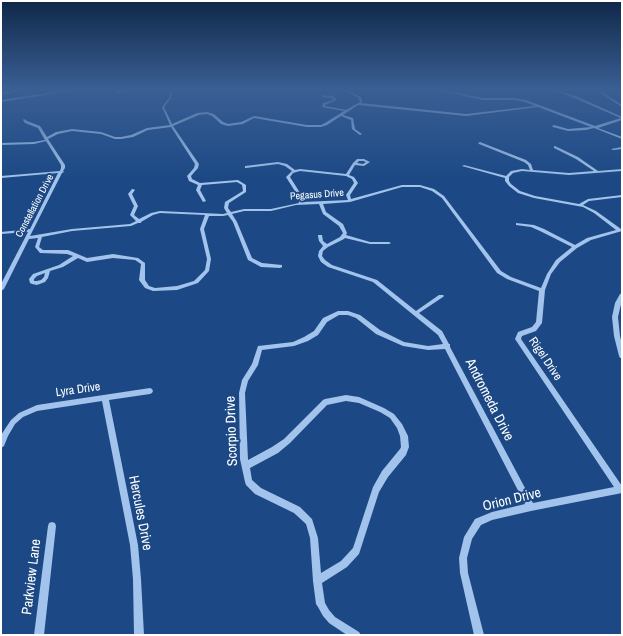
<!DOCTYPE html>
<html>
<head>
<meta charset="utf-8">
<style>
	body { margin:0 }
	#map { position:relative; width:623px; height:636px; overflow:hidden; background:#1c4985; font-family:"Archivo Narrow",sans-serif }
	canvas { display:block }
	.frame { position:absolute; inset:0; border:2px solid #fff; pointer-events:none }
</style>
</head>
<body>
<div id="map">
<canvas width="623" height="636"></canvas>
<div class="frame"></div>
</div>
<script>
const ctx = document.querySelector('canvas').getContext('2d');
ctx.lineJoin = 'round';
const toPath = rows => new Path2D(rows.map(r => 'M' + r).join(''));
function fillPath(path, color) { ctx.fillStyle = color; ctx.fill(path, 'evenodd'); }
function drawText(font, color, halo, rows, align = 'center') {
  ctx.font = font + ' "Archivo Narrow",sans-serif'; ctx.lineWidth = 4; ctx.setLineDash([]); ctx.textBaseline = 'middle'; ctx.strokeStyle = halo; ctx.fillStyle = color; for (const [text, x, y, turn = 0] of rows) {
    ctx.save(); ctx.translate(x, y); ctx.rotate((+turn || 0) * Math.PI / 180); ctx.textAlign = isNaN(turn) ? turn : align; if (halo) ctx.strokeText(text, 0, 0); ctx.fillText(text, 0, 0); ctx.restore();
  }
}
fillPath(toPath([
	[15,90,20,90,9,94,1,93,1,91,9,92,15,90],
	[68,90,76,90,1,102,1,100,68,90],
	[112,90,118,91,130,90,118,93,112,90],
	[171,90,173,90,171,98,164,107,172,124,197,113,207,112,214,114,223,122,228,124,241,122,254,116,307,125,321,125,325,123,344,111,322,107,323,103,334,100,331,98,322,97,322,95,333,96,337,100,325,105,325,106,346,110,360,102,359,98,343,90,347,90,361,97,362,102,361,103,466,114,535,106,525,102,514,100,483,100,437,90,443,90,483,98,514,98,526,100,595,126,621,118,574,98,553,90,557,90,576,96,622,117,622,120,598,128,622,137,622,139,594,128,586,130,568,131,553,127,552,126,554,125,568,129,591,127,538,107,466,116,358,105,343,115,353,118,355,129,362,134,360,135,352,129,351,120,341,116,327,125,321,127,307,127,254,118,243,124,228,126,221,124,212,116,207,114,199,115,173,126,199,164,198,168,191,176,192,179,200,183,238,180,246,185,246,192,229,203,228,208,231,212,244,209,271,209,299,203,298,196,286,177,292,171,285,166,278,164,246,168,245,168,245,166,278,162,287,164,295,170,300,169,346,174,353,163,357,159,364,159,370,162,364,166,355,165,349,175,354,177,358,183,350,195,351,199,402,185,420,185,434,189,444,196,501,271,511,277,541,288,547,274,556,260,572,247,540,231,531,227,516,225,516,223,534,225,544,229,575,245,587,238,616,230,594,213,583,207,534,198,518,193,509,186,505,181,505,178,462,166,464,165,506,176,511,171,522,169,530,170,528,165,524,162,479,144,478,143,480,142,526,160,531,164,533,170,569,173,594,171,576,159,554,148,554,146,555,146,578,157,598,171,622,169,622,171,569,175,522,171,513,173,509,177,509,181,511,184,520,191,535,196,579,204,588,199,622,195,622,197,589,201,583,205,596,211,621,229,622,229,622,231,591,240,577,248,560,262,551,274,545,290,542,323,536,331,522,336,521,339,622,486,622,493,531,511,492,520,481,525,472,539,467,558,468,573,484,635,474,635,460,573,459,558,464,537,475,519,492,512,525,504,445,349,428,350,403,346,376,334,356,318,348,315,339,315,327,322,318,335,308,341,294,346,262,350,258,365,248,381,245,393,248,460,272,447,284,439,323,400,325,399,346,395,359,397,384,408,394,414,402,424,408,436,409,447,406,455,388,477,379,492,359,554,347,567,322,583,325,603,329,610,335,617,359,632,361,635,347,635,329,623,323,616,318,607,316,604,313,581,310,538,306,524,294,513,255,494,246,485,245,482,240,459,239,393,242,380,252,364,258,346,293,342,304,337,314,331,323,318,338,311,348,311,360,315,380,330,404,342,428,346,443,344,438,335,373,282,328,267,321,262,318,256,319,251,323,246,319,241,318,236,318,235,322,235,323,241,327,244,340,237,343,233,339,226,323,214,319,204,296,205,271,211,244,211,232,214,237,222,252,258,262,263,282,265,282,267,280,268,261,267,248,260,233,222,228,215,223,216,209,216,204,229,211,259,209,271,198,283,177,290,153,291,145,288,139,280,141,264,135,260,113,258,87,262,78,258,63,267,50,271,48,278,45,282,37,285,32,284,30,283,29,279,33,274,59,265,73,256,67,254,40,253,35,247,38,238,29,239,4,289,1,291,1,284,28,232,1,234,1,232,30,229,58,173,1,178,1,176,60,171,61,168,61,165,46,141,34,144,1,145,1,143,34,142,45,140,38,128,25,123,23,120,24,119,27,121,40,126,47,137,56,132,72,129,101,132,115,137,121,137,131,135,147,128,170,125,162,107,169,98,171,90],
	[171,127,195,164,194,168,187,176,189,181,198,185,196,190,203,202,206,201,200,190,202,185,237,182,242,185,243,191,225,202,224,208,227,213,223,214,160,211,151,213,139,219,134,215,138,206,132,194,135,190,133,189,132,189,128,194,134,206,130,215,136,221,130,224,72,229,30,236,62,173,64,172,63,171,65,168,65,165,48,139,58,134,72,131,101,134,115,139,121,139,133,137,148,130,171,127],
	[359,161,363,161,366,162,363,164,357,163,359,161],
	[300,171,346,176,352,179,354,183,346,195,348,200,303,202,302,196,290,177,293,173,300,171],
	[402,187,420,187,432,191,442,198,497,273,507,279,539,291,536,322,532,327,518,332,515,339,614,487,533,503,450,347,450,344,449,344,442,331,419,313,443,297,444,296,443,295,439,295,416,311,377,280,332,265,325,260,322,256,323,251,328,247,344,239,345,238,370,244,389,244,391,243,389,242,370,242,346,235,347,233,343,224,326,212,323,204,350,202,402,187],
	[160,213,205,215,200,229,207,259,205,270,194,281,177,286,155,288,149,286,145,280,145,263,138,258,113,254,87,258,68,250,43,250,39,247,42,237,72,231,131,226,138,223,141,223,141,222,153,215,160,213],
	[45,273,44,277,41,280,37,281,34,281,34,279,37,276,45,273],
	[346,401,359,403,380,412,390,418,397,428,400,436,401,447,400,449,382,471,373,487,353,548,341,561,321,573,318,538,312,519,300,507,261,488,252,480,250,468,278,453,290,443,327,405,346,401],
	[596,90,599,90,622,105,622,107,596,90],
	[622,147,622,149,613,150,611,149,622,147],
	[622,293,622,300,618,317,620,336,622,344,622,358,620,358,619,356,614,336,612,317,615,303,620,294,622,293],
	[150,388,152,389,153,391,152,393,150,394,109,400,138,545,141,579,144,635,134,635,133,579,130,545,102,401,37,411,23,417,15,424,8,436,4,446,1,448,1,435,11,420,19,413,37,405,150,388],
	[52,522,55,523,56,526,44,635,34,635,48,526,49,523,52,522]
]), '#a2c3eb');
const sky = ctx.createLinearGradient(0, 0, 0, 179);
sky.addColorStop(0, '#0f2849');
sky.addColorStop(0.5, '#3a5f94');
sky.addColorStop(1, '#3a5f9400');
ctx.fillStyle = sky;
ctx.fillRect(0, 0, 623, 179);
drawText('10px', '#fff', '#1c4985', [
	["Pegasus Drive",317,195,-4],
	["Constellation Drive",35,206,-62]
]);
drawText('12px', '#fff', '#1c4985', [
	["Rigel Drive",545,359,56],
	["Lyra Drive",78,390,-8]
]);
drawText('14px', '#fff', '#1c4985', [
	["Andromeda Drive",489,400,63],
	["Scorpio Drive",232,431,-92],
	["Orion Drive",512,500,-14],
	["Hercules Drive",140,513,79],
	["Parkview Lane",32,577,-83]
]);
</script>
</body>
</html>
